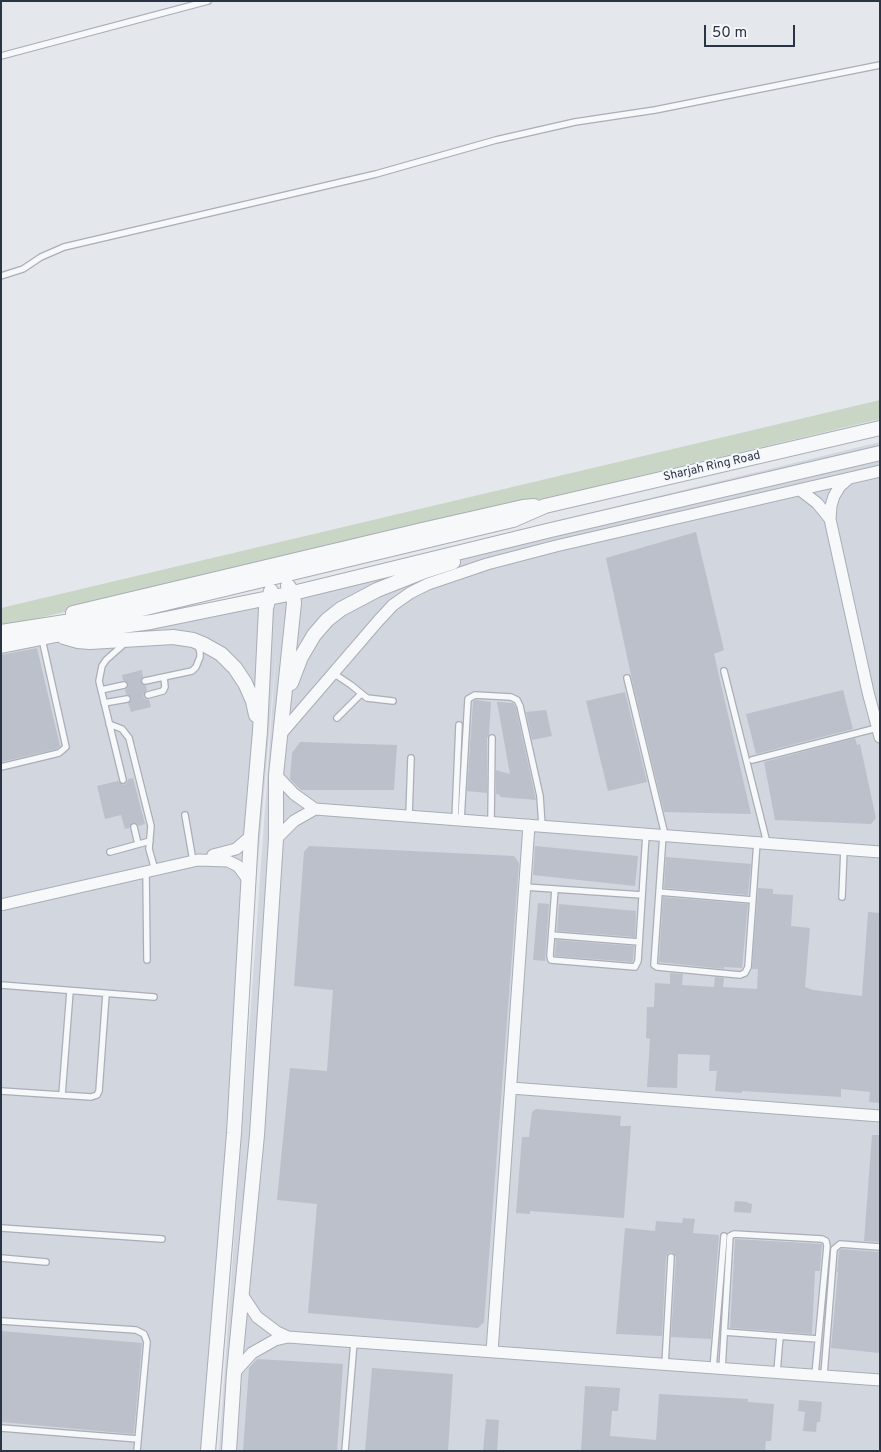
<!DOCTYPE html>
<html>
<head>
<meta charset="utf-8">
<style>
	body { margin:0 }
	#map { position:relative; width:881px; height:1452px; overflow:hidden; background:#e4e7ec; font-family:Overpass,sans-serif }
	canvas { display:block }
	.frame { position:absolute; inset:0; border:2px solid #2b3445; pointer-events:none }
	.scale { position:absolute; left:704px; top:25px; width:91px; height:22px; box-sizing:border-box; border:2px solid #2b3445; border-top:0; padding-left:6px; font-size:15px; line-height:18px; white-space:nowrap; color:#2b3445; -webkit-text-stroke:4px #f4f6f9; paint-order:stroke }
</style>
</head>
<body>
<div id="map">
<canvas width="881" height="1452"></canvas>
<div class="frame"></div>
<div class="scale">50 m</div>
</div>
<script>
const ctx = document.querySelector('canvas').getContext('2d');
ctx.lineJoin = 'round';
function fillPath(path, color) { ctx.fillStyle = color; ctx.fill(path, 'evenodd'); }
const toPath = rows => new Path2D(rows.map(r => 'M' + r).join(''));
function trace(path, color, width, dash) { ctx.strokeStyle = color; ctx.lineWidth = width; ctx.lineCap = dash ? 'butt' : 'round'; ctx.setLineDash(dash || []); ctx.stroke(path); }
function drawText(font, color, halo, rows, align = 'center') {
  ctx.font = font + ' Overpass,sans-serif'; ctx.lineWidth = 4; ctx.setLineDash([]); ctx.textBaseline = 'middle'; ctx.strokeStyle = halo; ctx.fillStyle = color; for (const [text, x, y, turn = 0] of rows) {
    ctx.save(); ctx.translate(x, y); ctx.rotate((+turn || 0) * Math.PI / 180); ctx.textAlign = isNaN(turn) ? turn : align; if (halo) ctx.strokeText(text, 0, 0); ctx.fillText(text, 0, 0); ctx.restore();
  }
}
fillPath(toPath([
	[880,442,880,1451,219,1451,277,641,207,1451,1,1451,1,654,282,588]
]), '#d2d6de');
fillPath(toPath([
	[880,400,880,419,1,627,1,608]
]), '#c9d6c5');
fillPath(toPath([
	[696,532,724,650,714,654,751,814,664,812,632,680,606,558],
	[37,648,60,746,57,749,1,762,1,655],
	[142,670,143,677,141,679,141,682,146,686,147,690,143,696,145,699,149,700,151,707,131,712,128,703,131,701,131,698,126,694,125,690,128,687,128,684,123,680,122,675],
	[843,690,853,729,756,754,746,714],
	[625,692,647,782,608,791,586,701],
	[475,700,491,702,489,735,487,738,487,793,467,791,473,702],
	[497,702,513,703,516,708,536,800,500,797,500,795,496,794,496,770,510,774],
	[546,710,552,736,532,740,526,712],
	[855,738,857,745,860,744,876,818,871,824,775,820,764,762],
	[300,742,397,745,394,790,301,790,290,779,292,753],
	[133,778,145,824,139,826,136,823,132,823,129,828,125,829,121,815,105,819,97,786,118,781,124,785,127,783,128,779],
	[309,846,514,856,519,863,484,1322,478,1328,308,1313,317,1204,277,1200,290,1068,327,1071,333,990,294,986,304,852],
	[535,846,638,856,635,886,533,875],
	[666,857,751,864,748,895,664,888],
	[758,888,773,889,773,894,793,895,791,926,810,928,805,987,813,990,862,996,868,912,880,913,880,1103,869,1102,870,1092,841,1089,841,1097,742,1091,742,1093,715,1091,717,1071,709,1071,710,1055,678,1054,677,1088,647,1087,650,1039,646,1038,647,1007,654,1007,655,983,670,984,670,973,683,974,682,985,714,987,715,977,724,978,723,987,757,989,758,969,752,969],
	[663,897,748,904,742,968,724,967,724,969,659,962],
	[538,903,549,904,545,961,533,960],
	[559,904,636,911,635,937,557,931],
	[556,940,634,946,633,960,632,962,555,956],
	[536,1109,621,1116,620,1126,631,1126,624,1218,530,1211,530,1214,516,1213,522,1137,529,1137,532,1112],
	[872,1135,880,1135,880,1242,864,1241],
	[735,1201,748,1202,748,1203,752,1204,751,1213,734,1212],
	[683,1218,695,1219,693,1233,719,1235,711,1339,671,1337,676,1257,672,1252,668,1253,666,1257,662,1336,616,1334,625,1228,655,1231,656,1221,682,1223],
	[735,1239,822,1244,820,1271,815,1271,812,1334,730,1328],
	[841,1249,880,1252,880,1353,831,1348,838,1272,837,1272,839,1251],
	[1,1331,142,1343,134,1433,132,1434,1,1422],
	[257,1359,343,1364,337,1451,243,1451,249,1368],
	[372,1368,453,1374,448,1451,365,1451],
	[585,1386,620,1388,618,1411,612,1411,610,1436,656,1440,659,1394,748,1399,748,1402,774,1404,771,1441,766,1441,765,1451,581,1451],
	[799,1400,822,1402,820,1422,817,1422,816,1432,803,1431,805,1412,798,1411],
	[486,1419,499,1420,497,1451,483,1451]
]), '#bbc0ca');
const service = toPath([
	[1,56,208,1],
	[1,276,23,269,41,257,64,247,376,174,496,140,575,122,655,110,880,65],
	[724,671,767,843],
	[333,673,351,685,367,698,393,701],
	[627,678,665,835],
	[145,681,192,671,196,667,200,657,200,652,197,643],
	[101,690,124,685],
	[148,695,163,691,165,687,164,677],
	[104,703,127,699],
	[337,718,361,694],
	[109,724,122,729,129,738,151,826,149,849,155,870],
	[752,760,877,728],
	[1,767,59,753,66,747,42,639],
	[123,780,99,681,102,666,106,660,125,643],
	[185,815,193,861],
	[409,816,411,758],
	[455,820,459,725],
	[461,820,468,699,475,695,511,697,517,700,520,706,540,796,542,826],
	[491,822,492,738],
	[134,827,138,844],
	[663,835,654,965,657,967,740,975,745,973,748,967,757,842],
	[110,852,150,841],
	[146,871,147,960],
	[525,887,642,895],
	[555,889,550,956,551,960,635,967,638,961,646,834],
	[659,892,752,900],
	[842,897,844,849],
	[552,935,639,942],
	[1,985,154,997],
	[1,1091,91,1097,97,1095,99,1091,106,994],
	[62,1095,70,991],
	[1,1228,162,1239],
	[1,1258,46,1262],
	[1,1321,136,1330,144,1334,147,1342,137,1451],
	[724,1332,818,1339],
	[665,1365,671,1257],
	[713,1369,724,1236],
	[722,1369,730,1236,734,1234,822,1239,826,1241,827,1246,815,1375],
	[777,1372,780,1336],
	[824,1375,834,1249,840,1244,880,1247],
	[1,1428,138,1439],
	[345,1451,354,1342]
]);
const minor = toPath([
	[848,479,840,486,834,496,831,506,830,519,868,692,880,737],
	[800,490,817,503,830,519],
	[280,735,379,620,393,605,410,593,428,584,487,564,556,546,880,471],
	[276,775,294,794,315,809,880,852],
	[276,839,294,821,315,809],
	[213,855,236,849,251,836],
	[1,905,198,860,228,861,238,866,249,881],
	[511,1088,880,1116],
	[243,1296,257,1317,277,1332,288,1337],
	[492,1352,529,825],
	[234,1373,252,1353,275,1340,288,1337,880,1380]
]);
const tertiary = toPath([
	[73,613,422,530,523,507,534,506],
	[1,632,129,612,513,520,545,506,880,428],
	[64,637,78,641,90,642,173,637,193,640,205,645,221,654,235,668,245,683,253,701,256,715],
	[1,646,56,635,151,622,293,593,551,530,880,453],
	[291,683,301,657,314,635,327,620,341,609,377,590,425,571,453,562],
	[208,1451,234,1133,251,836,260,731,266,608,271,591],
	[229,1451,234,1373,257,1135,276,839,276,775,294,603,293,593,288,586]
]);
trace(service, '#a9aeb7', 8);
trace(minor, '#a9aeb7', 13);
trace(tertiary, '#a9aeb7', 16);
trace(service, '#f7f8fa', 5.5);
trace(minor, '#f7f8fa', 11);
trace(tertiary, '#f7f8fa', 14);
drawText('12px', '#2b3445', '#f4f6f9', [
	["Sharjah Ring Road",712,467,-13]
]);
</script>
</body>
</html>
